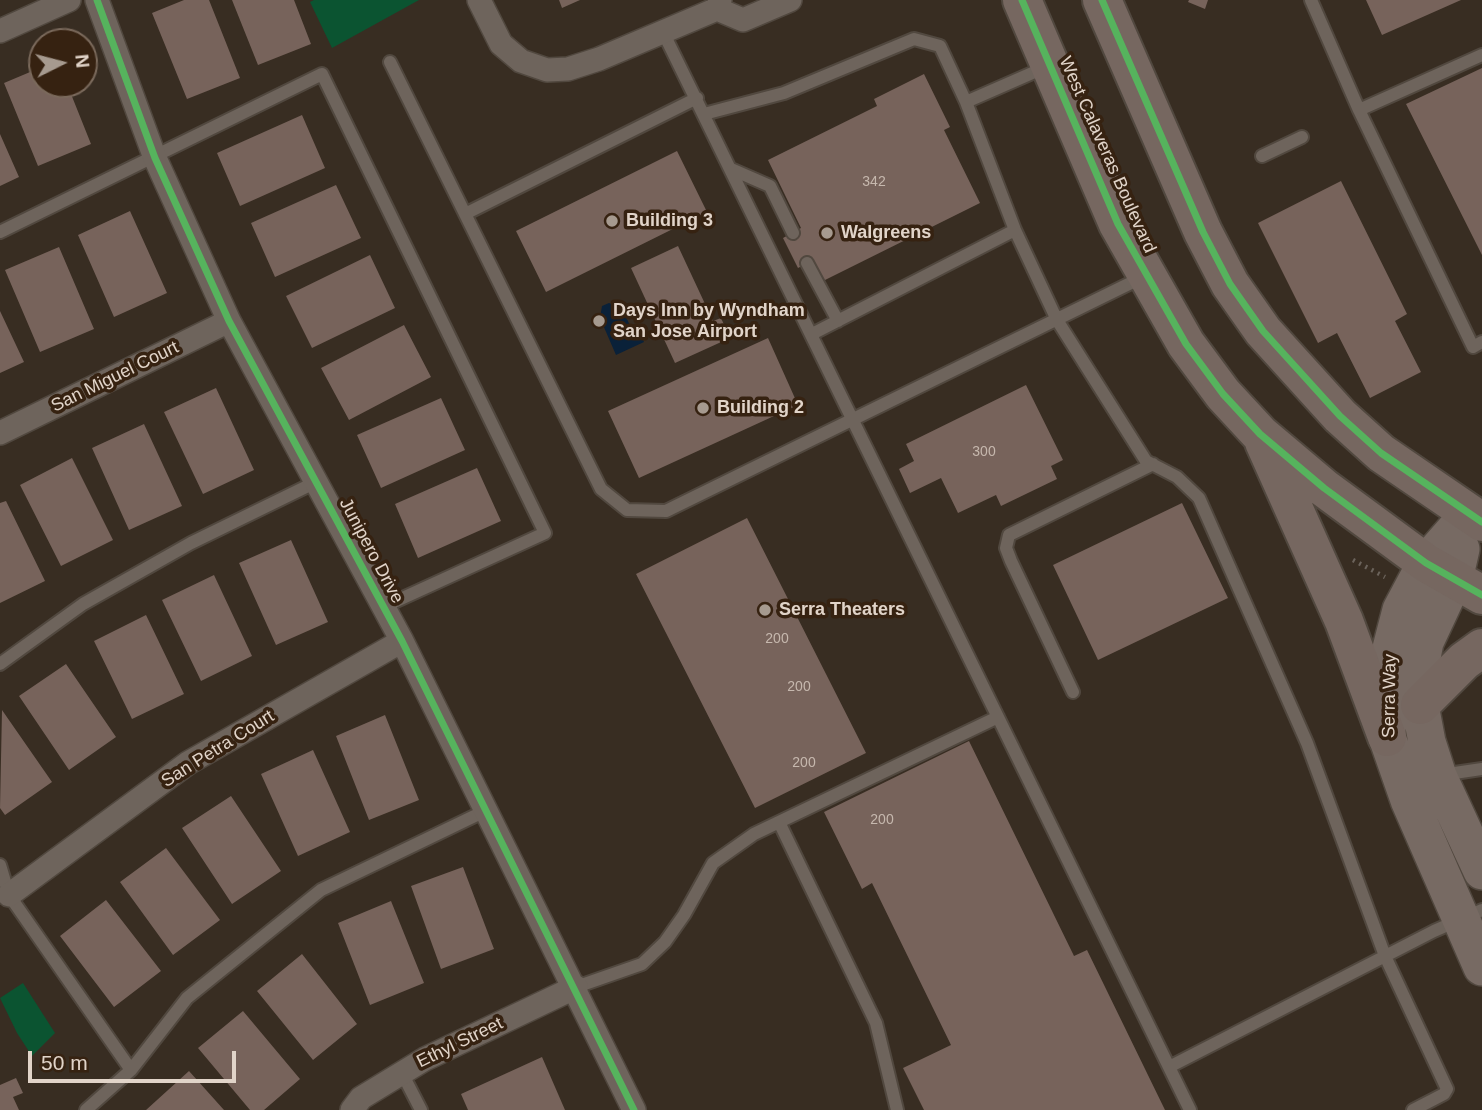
<!DOCTYPE html>
<html>
<head>
<meta charset="utf-8">
<style>
	body { margin:0 }
	#map { position:relative; width:1482px; height:1110px; overflow:hidden; background:#382d22; font-family:Arial,sans-serif }
	canvas { display:block }
	.north { position:absolute; left:28px; top:28px; width:70px; height:70px; box-sizing:border-box; background:#362211; border:2px solid #7a695b; border-radius:50%; rotate:84deg; font-size:19px; font-weight:700; line-height:28px; text-align:center; color:#e1d4c9 }
	.north::after { content:''; display:block; margin:auto; width:24px; height:32px; background:#a69a8f; clip-path:polygon(50% 0,100% 100%,50% 72%,0 100%) }
	.scale { position:absolute; left:28px; top:1051px; width:208px; height:32px; box-sizing:border-box; border:4px solid #e1d4c9; border-top:0; padding-left:9px; font-size:21px; line-height:24px; white-space:nowrap; color:#e1d4c9; -webkit-text-stroke:5px #362211; paint-order:stroke }
</style>
</head>
<body>
<div id="map">
<canvas width="1482" height="1110"></canvas>
<div class="north">N</div>
<div class="scale">50 m</div>
</div>
<script>
const ctx = document.querySelector('canvas').getContext('2d');
ctx.lineJoin = 'round';
function fillPath(path, color) { ctx.fillStyle = color; ctx.fill(path, 'evenodd'); }
const toPath = rows => new Path2D(rows.map(r => 'M' + r).join(''));
function trace(path, color, width, dash) { ctx.strokeStyle = color; ctx.lineWidth = width; ctx.lineCap = dash ? 'butt' : 'round'; ctx.setLineDash(dash || []); ctx.stroke(path); }
function drawText(font, color, halo, rows, align = 'center') {
  ctx.font = font + ' Arial,sans-serif'; ctx.lineWidth = 7; ctx.setLineDash([]); ctx.textBaseline = 'middle'; ctx.strokeStyle = halo; ctx.fillStyle = color; for (const [text, x, y, turn = 0] of rows) {
    ctx.save(); ctx.translate(x, y); ctx.rotate((+turn || 0) * Math.PI / 180); ctx.textAlign = isNaN(turn) ? turn : align; if (halo) ctx.strokeText(text, 0, 0); ctx.fillText(text, 0, 0); ctx.restore();
  }
}
fillPath(toPath([
	[314,0,419,0,332,48,310,2],
	[23,983,55,1033,32,1056,17,1033,0,998]
]), '#0b5431');
fillPath(toPath([
	[609,303,622,308,632,330,638,328,644,342,616,355,600,318,602,306]
]), '#0a2139');
fillPath(toPath([
	[184,0,209,0,240,78,187,99,152,13],
	[232,0,294,0,311,44,258,65],
	[559,0,580,0,562,8],
	[1189,0,1208,0,1205,9,1188,2],
	[1366,0,1461,0,1382,35],
	[42,67,42,84,67,84,91,144,38,166,4,83],
	[1482,68,1482,255,1406,104],
	[924,74,950,127,944,130,980,203,823,281,813,260,798,268,783,238,801,228,768,160,877,106,874,99],
	[302,115,325,168,240,206,217,153],
	[0,134,19,177,0,186],
	[677,151,707,212,546,292,516,231],
	[1341,181,1407,314,1395,321,1421,372,1370,398,1337,333,1318,343,1258,223],
	[336,185,361,238,275,277,251,223],
	[130,211,167,293,114,317,78,235],
	[678,246,713,321,721,318,730,338,675,363,631,268],
	[59,247,94,329,40,352,5,270],
	[370,255,395,308,312,348,286,296],
	[0,311,24,362,0,373],
	[404,325,431,377,349,420,321,368],
	[768,338,798,405,639,478,608,411],
	[1026,385,1063,460,1051,466,1057,479,1001,506,996,495,958,513,941,478,910,493,899,469,914,461,906,444],
	[216,388,254,470,203,494,164,412],
	[441,398,465,450,381,488,357,435],
	[144,424,182,506,129,530,92,448],
	[72,458,113,540,61,566,20,485],
	[477,468,501,521,418,558,395,504],
	[6,501,45,581,0,603,0,503],
	[1182,503,1228,598,1098,660,1053,565],
	[747,518,866,753,755,808,636,574],
	[291,540,328,622,276,645,239,563],
	[214,575,252,656,201,681,162,600],
	[146,615,184,694,132,719,94,641],
	[66,664,116,737,69,770,19,696],
	[2,710,52,782,5,815,0,808],
	[385,715,419,800,369,820,336,736],
	[969,741,1074,956,1087,950,1165,1110,924,1110,903,1068,951,1045,872,883,862,889,824,812],
	[313,750,350,832,298,856,261,774],
	[231,796,281,871,232,904,182,828],
	[166,848,220,920,173,955,120,882],
	[463,867,494,949,441,969,411,886],
	[106,900,161,971,114,1007,60,936],
	[391,901,424,983,370,1005,338,923],
	[302,954,357,1024,313,1060,257,991],
	[243,1011,300,1079,264,1110,250,1110,198,1048],
	[542,1057,565,1110,468,1110,461,1094],
	[189,1071,224,1110,146,1110],
	[16,1078,23,1093,13,1097,19,1110,0,1110,0,1085]
]), '#77635b');
const service = toPath([
	[1311,0,1359,110,1473,347,1482,342],
	[663,32,1190,1110],
	[390,62,601,489,627,510,666,511,1145,276],
	[966,102,1046,67],
	[1359,110,1482,55],
	[704,114,784,93,914,39,940,46,966,102,1015,230,1057,320,1146,461,1177,477,1199,498,1307,743,1385,956,1447,1089,1444,1094,1413,1110],
	[1262,156,1302,137],
	[731,169,770,186,793,233],
	[465,214,697,98],
	[0,232,322,74,545,533,383,607],
	[807,263,838,321],
	[812,334,1015,230],
	[0,664,83,604,191,543,316,482],
	[1073,692,1011,561,1006,548,1009,535,1153,464],
	[1441,775,1482,769],
	[779,822,876,1023,897,1110],
	[0,865,9,895,131,1070],
	[576,987,642,964,665,942,684,915,713,863,754,834,998,717],
	[1169,1067,1434,931,1482,910],
	[402,1073,421,1110],
	[86,1110,131,1070,187,998,321,890,487,810]
]);
const minor = toPath([
	[97,0,155,158,229,321,402,641,634,1110],
	[479,0,501,44,521,61,547,70,568,69,599,59,717,9,720,0],
	[717,9,743,20,790,0],
	[0,31,69,0],
	[0,433,229,321],
	[9,895,188,763,402,641],
	[352,1110,361,1098,425,1059,576,987]
]);
const primary = toPath([
	[1469,514,1426,563,1401,610,1388,660,1387,737,1409,800,1482,967],
	[1461,549,1454,580,1425,642,1420,668,1420,705,1427,742,1438,776,1482,871]
]);
const trunk = toPath([
	[1022,0,1118,224,1186,344,1223,394,1260,434,1324,488,1426,563,1482,595],
	[1102,0,1203,232,1230,284,1263,331,1340,416,1381,453,1482,522],
	[1264,442,1344,621,1387,737],
	[1420,705,1464,661,1482,648]
]);
trace(service, '#51483f', 16);
trace(minor, '#51483f', 26);
trace(primary, '#51483f', 40);
trace(trunk, '#51483f', 42);
trace(toPath([
	[1353,560,1385,577]
]), '#6b635b', 4.5, [2, 5]);
trace(service, '#6e645c', 12);
trace(minor, '#6e645c', 23);
trace(primary, '#776a63', 37);
trace(trunk, '#766760', 38);
trace(toPath([
	[97,0,155,158,229,321,402,641,634,1110],
	[1022,0,1118,224,1186,344,1223,394,1260,434,1324,488,1426,563,1482,595],
	[1102,0,1203,232,1230,284,1263,331,1340,416,1381,453,1482,522]
]), '#56b35d', 7);
for (const [x, y, r, color] of [
	[612,221,7,"#a69a8f"],
	[827,233,7,"#a69a8f"],
	[599,321,7,"#a69a8f"],
	[703,408,7,"#a69a8f"],
	[765,610,7,"#a69a8f"]
]) { const dot = new Path2D(); dot.arc(x, y, r, 0, 2 * Math.PI); ctx.fillStyle = color; ctx.fill(dot); trace(dot, '#362211', 2.5); }
drawText('14px', '#c6b8ae', null, [
	["342",874,182],
	["300",984,452],
	["200",777,639],
	["200",799,687],
	["200",804,763],
	["200",882,820]
]);
drawText('18px', '#e1d4c9', '#362211', [
	["West Calaveras Boulevard",1107,155,66],
	["San Miguel Court",115,377,-26],
	["Junipero Drive",371,551,62],
	["Serra Way",1390,696,-89],
	["San Petra Court",218,749,-32],
	["Ethyl Street",460,1043,-26]
]);
drawText('bold 18px', '#e1d4c9', '#362211', [
	["Building 3",626,221],
	["Walgreens",841,233],
	["Days Inn by Wyndham",613,311],
	["San Jose Airport",613,332],
	["Building 2",717,408],
	["Serra Theaters",779,610]
], 'left');
</script>
</body>
</html>
